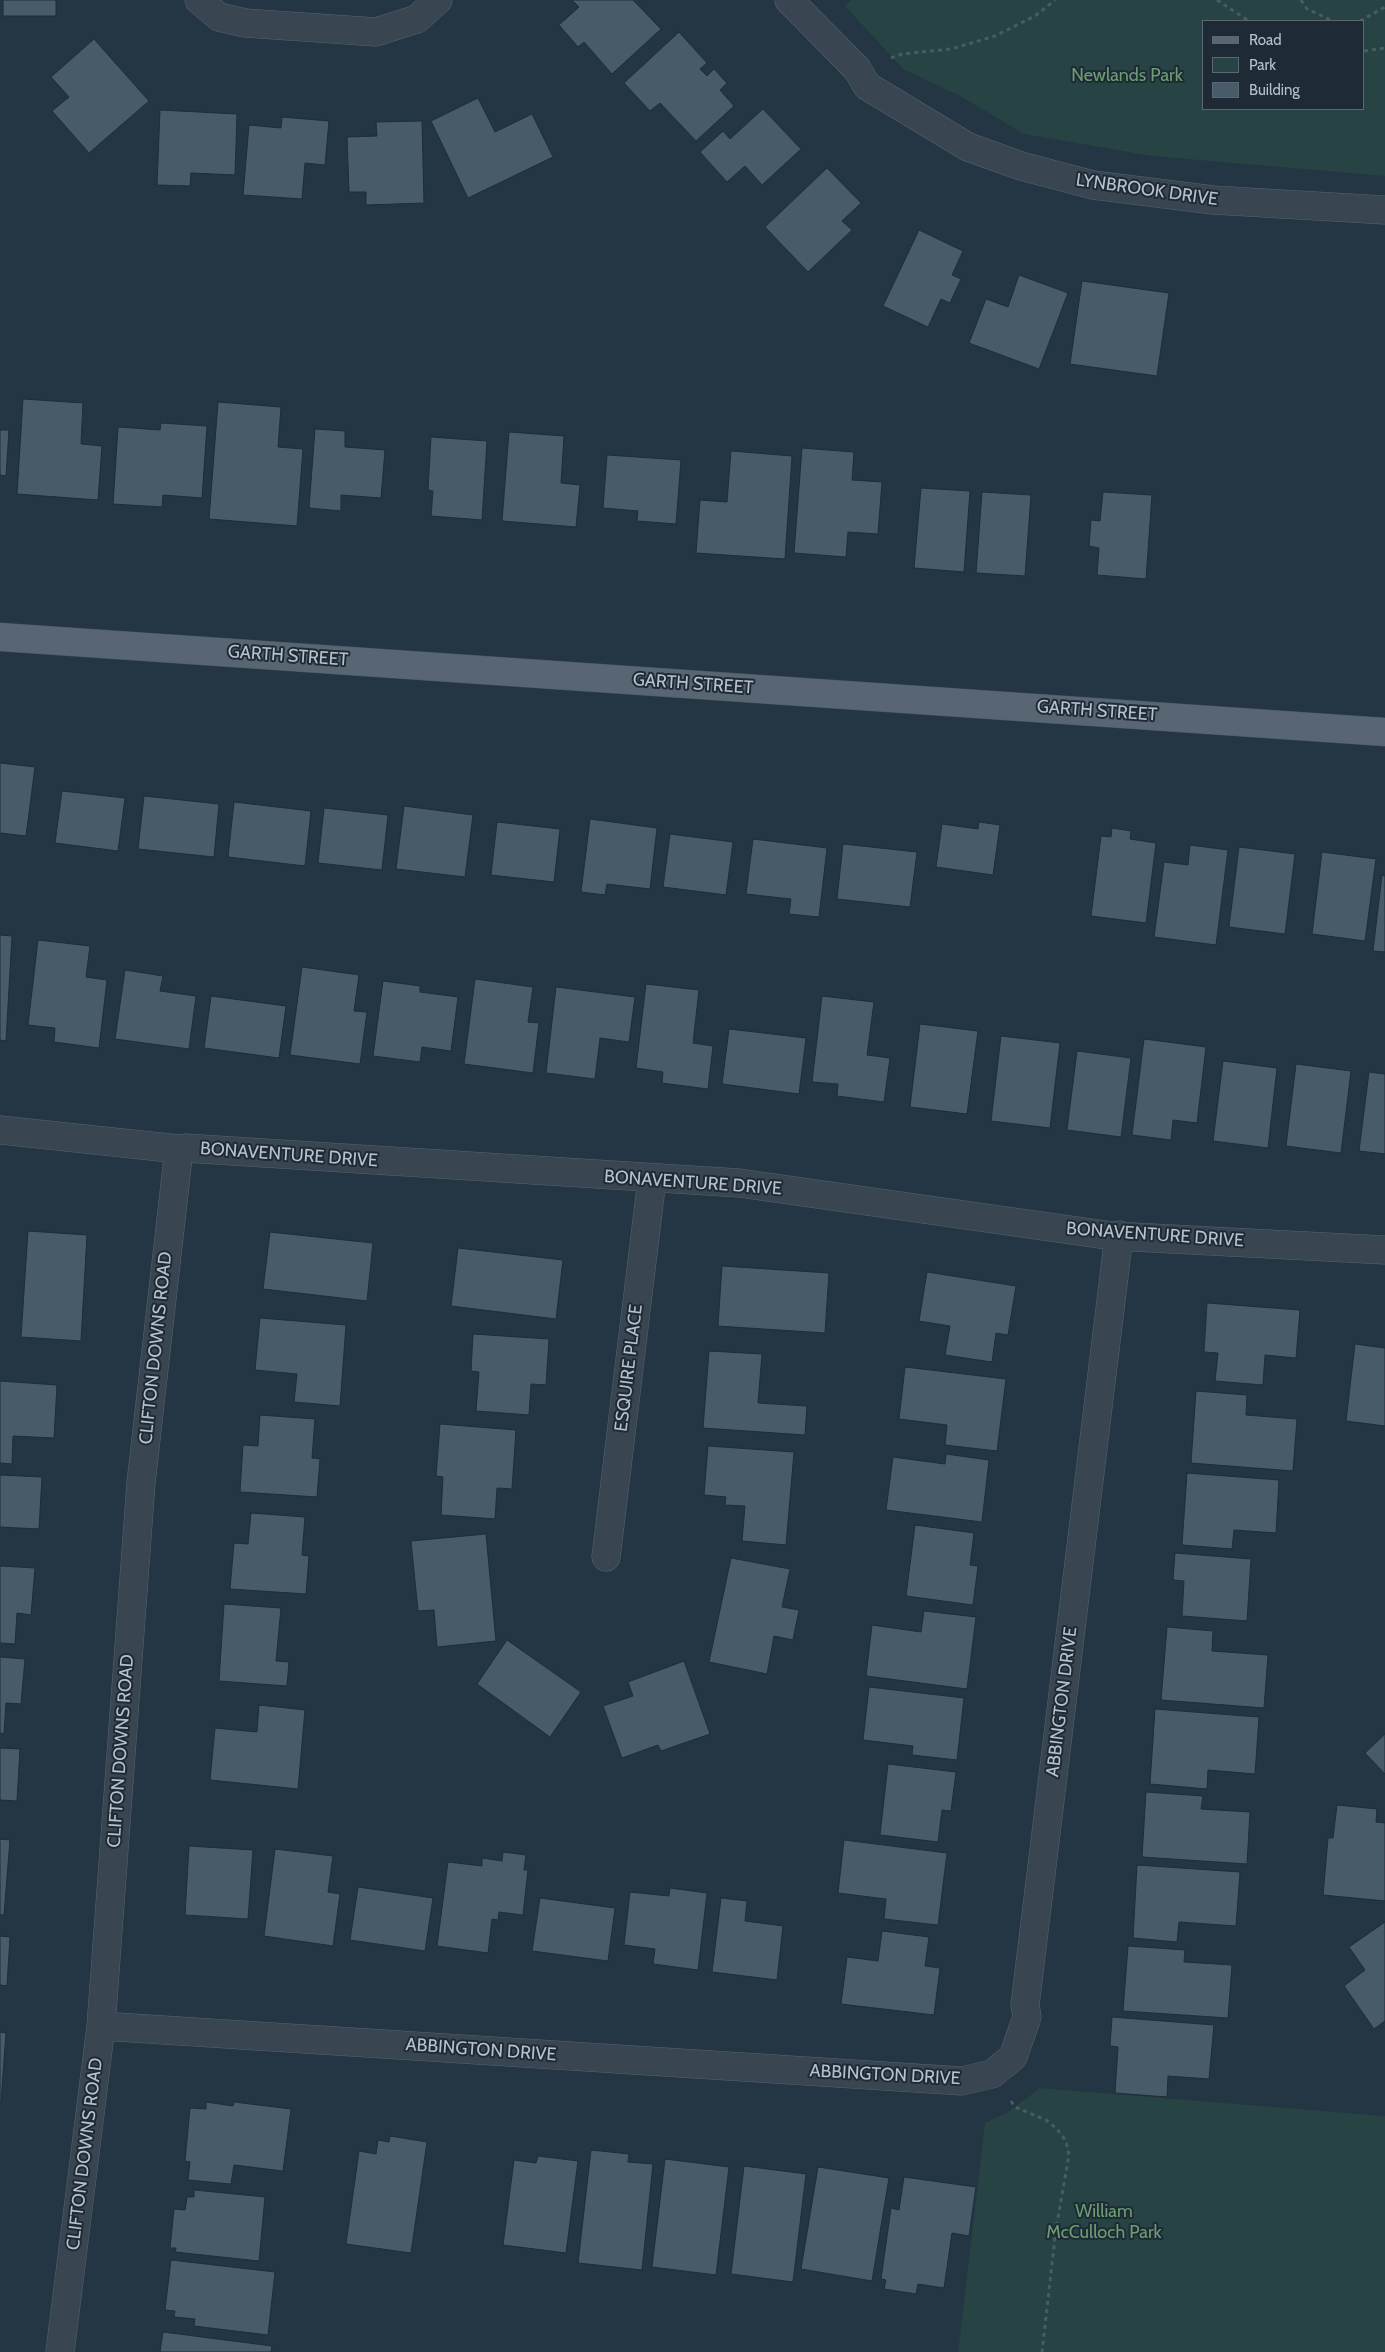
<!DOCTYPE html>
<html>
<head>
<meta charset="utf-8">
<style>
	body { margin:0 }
	#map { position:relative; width:1385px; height:2352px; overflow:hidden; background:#243543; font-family:Cabin,sans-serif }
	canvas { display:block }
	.legend { position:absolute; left:1202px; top:20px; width:162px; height:90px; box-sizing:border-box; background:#1e2b37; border:1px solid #5b6773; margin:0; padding:6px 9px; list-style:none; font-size:15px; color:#b6c1cc }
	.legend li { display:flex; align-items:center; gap:10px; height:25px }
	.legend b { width:25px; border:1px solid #5b6773 }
</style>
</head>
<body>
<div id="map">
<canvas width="1385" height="2352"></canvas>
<ul class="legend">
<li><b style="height:6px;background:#576672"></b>Road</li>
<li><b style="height:14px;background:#274343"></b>Park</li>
<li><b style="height:14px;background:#485b69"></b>Building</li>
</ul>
</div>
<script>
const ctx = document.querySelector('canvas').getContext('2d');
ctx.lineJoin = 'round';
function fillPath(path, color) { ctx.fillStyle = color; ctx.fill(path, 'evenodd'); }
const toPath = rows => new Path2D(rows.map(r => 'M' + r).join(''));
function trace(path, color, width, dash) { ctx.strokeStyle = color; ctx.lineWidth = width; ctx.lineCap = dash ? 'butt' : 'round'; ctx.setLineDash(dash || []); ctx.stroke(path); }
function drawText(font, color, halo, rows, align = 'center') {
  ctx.font = font + ' Cabin,sans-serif'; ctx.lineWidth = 4; ctx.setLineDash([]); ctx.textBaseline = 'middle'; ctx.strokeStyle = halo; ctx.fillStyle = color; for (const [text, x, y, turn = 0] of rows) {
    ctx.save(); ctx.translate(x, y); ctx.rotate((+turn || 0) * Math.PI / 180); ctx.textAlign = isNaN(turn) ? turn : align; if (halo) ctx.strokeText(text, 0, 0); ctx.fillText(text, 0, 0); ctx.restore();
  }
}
fillPath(toPath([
	[851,0,1385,0,1385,176,1152,156,1024,134,962,97,903,69,845,6],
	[1204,21,1364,21,1364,109,1204,109],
	[1040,2088,1385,2116,1385,2352,958,2352,985,2123,1008,2112]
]), '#274343');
const building = toPath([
	[3,0,56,0,56,16,3,16,3,0],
	[572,0,633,0,661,29,612,74,584,42,578,47,559,25,579,7,572,0],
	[679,32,707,63,700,69,707,76,714,69,727,83,720,90,734,106,696,141,660,103,650,111,624,83,679,32],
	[94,39,149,101,89,153,52,111,69,97,51,77,94,39],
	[478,98,495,132,532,114,553,157,468,198,431,121,478,98],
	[763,109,801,149,762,185,745,166,727,182,700,152,723,131,730,139,763,109],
	[160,110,237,114,235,175,191,173,190,186,157,185,160,110],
	[282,117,329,121,325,165,305,163,302,199,243,195,249,125,281,128,282,117],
	[422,121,424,203,366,205,366,192,349,192,347,137,377,136,376,122,422,121],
	[827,168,861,203,842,221,852,230,808,272,765,227,827,168],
	[919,230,963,251,952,275,961,279,950,303,941,299,928,327,883,306,919,230],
	[1019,275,1068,293,1039,369,969,343,986,299,1008,307,1019,275],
	[1082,281,1169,293,1157,376,1070,364,1082,281],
	[23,399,83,403,81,444,102,446,98,500,17,494,23,399],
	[218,402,281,407,278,447,303,449,297,526,209,519,218,402],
	[161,423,207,426,202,498,163,495,162,507,113,504,118,427,160,430,161,423],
	[315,429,345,431,345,447,385,450,381,498,341,495,341,511,309,508,315,429],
	[0,430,9,430,6,476,0,475,0,430],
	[509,432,564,436,561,483,580,485,576,527,502,521,509,432],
	[431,437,487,441,482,520,431,516,433,491,428,490,431,437],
	[802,448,854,452,852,480,882,482,878,534,848,532,846,557,794,553,802,448],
	[731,451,792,456,785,559,696,553,700,500,727,502,731,451],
	[607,455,681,460,676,524,637,521,638,511,603,508,607,455],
	[921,488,970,491,964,572,914,568,921,488],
	[982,492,1031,495,1025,576,976,573,982,492],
	[1103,492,1152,495,1146,579,1097,575,1099,548,1089,546,1091,520,1100,521,1103,492],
	[0,763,35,767,26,836,0,833,0,763],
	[62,791,125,798,118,851,55,843,62,791],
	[144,796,219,804,214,857,138,849,144,796],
	[234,802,311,811,305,866,228,857,234,802],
	[404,806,473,815,465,877,396,869,404,806],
	[324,808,388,815,382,870,318,863,324,808],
	[590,819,657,828,650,889,607,884,605,895,581,892,590,819],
	[497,822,560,829,554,882,491,875,497,822],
	[979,822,1000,825,993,875,936,867,942,824,978,829,979,822],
	[1112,828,1131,831,1130,839,1156,843,1146,923,1091,916,1101,836,1111,837,1112,828],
	[670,834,733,842,726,895,663,887,670,834],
	[753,839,827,848,819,917,789,914,791,899,746,894,753,839],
	[843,844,917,852,910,907,837,899,843,844],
	[1190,845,1228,850,1216,945,1154,937,1164,862,1188,865,1190,845],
	[1239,847,1295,854,1285,934,1229,927,1239,847],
	[1322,852,1376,859,1365,941,1312,934,1322,852],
	[1382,875,1385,876,1385,952,1373,951,1382,875],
	[0,935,12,936,6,1041,0,1040,0,935],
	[38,940,90,946,86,977,107,980,99,1048,54,1042,55,1028,28,1025,38,940],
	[302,967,359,975,354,1011,367,1012,360,1064,290,1055,302,967],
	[125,970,163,976,160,991,196,996,189,1049,115,1039,125,970],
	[475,979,533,987,528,1022,539,1023,533,1073,464,1064,475,979],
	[383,981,420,986,420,992,458,997,451,1051,422,1047,420,1062,373,1056,383,981],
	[646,984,699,990,693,1043,713,1046,708,1089,662,1083,663,1072,636,1068,646,984],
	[556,987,635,997,629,1042,600,1038,595,1079,546,1073,556,987],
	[211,996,286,1006,279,1058,204,1048,211,996],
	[822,996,874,1002,867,1055,890,1058,884,1102,837,1096,838,1084,812,1082,822,996],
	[920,1024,978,1031,967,1114,910,1107,920,1024],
	[729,1029,806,1038,799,1094,722,1084,729,1029],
	[1001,1036,1060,1043,1050,1128,991,1121,1001,1036],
	[1144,1039,1206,1047,1197,1123,1173,1120,1171,1140,1132,1135,1144,1039],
	[1077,1051,1131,1058,1121,1137,1067,1130,1077,1051],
	[1223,1061,1277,1068,1268,1148,1213,1141,1223,1061],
	[1296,1064,1351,1071,1341,1153,1286,1146,1296,1064],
	[1369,1072,1385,1074,1385,1154,1359,1151,1369,1072],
	[28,1231,87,1235,81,1341,21,1337,28,1231],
	[270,1232,373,1243,367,1301,263,1289,270,1232],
	[458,1248,563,1260,556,1319,451,1306,458,1248],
	[722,1266,829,1273,825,1333,718,1326,722,1266],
	[927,1272,1016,1286,1008,1335,996,1333,992,1362,945,1355,950,1326,919,1321,927,1272],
	[1207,1303,1300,1310,1296,1358,1265,1355,1263,1385,1215,1381,1218,1353,1204,1352,1207,1303],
	[260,1318,346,1325,340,1406,294,1402,297,1374,255,1370,260,1318],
	[473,1334,549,1339,546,1385,531,1384,529,1415,476,1411,479,1372,471,1371,473,1334],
	[1355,1344,1385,1348,1385,1426,1346,1421,1355,1344],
	[709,1351,762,1354,758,1403,807,1406,805,1435,703,1428,709,1351],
	[905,1367,1006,1379,997,1451,945,1445,947,1425,899,1419,905,1367],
	[0,1381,57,1385,54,1438,13,1436,12,1464,0,1463,0,1381],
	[1196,1391,1247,1395,1246,1415,1297,1419,1293,1471,1191,1463,1196,1391],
	[260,1415,315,1419,312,1458,320,1459,317,1497,240,1492,243,1445,258,1446,260,1415],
	[440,1424,516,1430,512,1489,497,1488,495,1519,441,1515,443,1477,436,1476,440,1424],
	[708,1446,794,1452,786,1545,742,1541,745,1506,725,1505,726,1497,704,1495,708,1446],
	[946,1454,989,1460,982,1522,886,1510,893,1457,945,1464,946,1454],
	[1187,1473,1279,1480,1276,1533,1234,1530,1232,1549,1182,1545,1187,1473],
	[0,1475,42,1477,39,1529,0,1527,0,1475],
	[251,1513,305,1517,302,1555,309,1556,306,1594,230,1589,234,1543,248,1544,251,1513],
	[915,1525,974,1533,970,1565,978,1566,973,1605,906,1596,915,1525],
	[486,1534,496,1641,437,1647,434,1610,418,1611,411,1541,486,1534],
	[1175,1553,1251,1559,1247,1621,1182,1616,1184,1581,1173,1580,1175,1553],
	[731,1558,790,1569,782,1607,799,1610,793,1640,774,1636,767,1674,709,1662,731,1558],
	[0,1566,35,1568,31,1615,17,1613,15,1644,0,1643,0,1566],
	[224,1604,281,1608,276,1661,289,1662,287,1686,219,1681,224,1604],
	[924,1611,976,1617,967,1689,866,1676,872,1625,921,1632,924,1611],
	[1167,1627,1213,1631,1212,1651,1268,1655,1264,1708,1161,1700,1167,1627],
	[507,1640,581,1692,550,1737,477,1684,507,1640],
	[0,1657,25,1659,21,1704,6,1703,4,1734,0,1733,0,1657],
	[684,1661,710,1734,661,1751,658,1745,622,1758,603,1706,633,1696,628,1682,684,1661],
	[869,1687,964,1698,957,1760,912,1755,913,1746,863,1740,869,1687],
	[259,1705,305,1710,298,1789,210,1780,215,1728,257,1732,259,1705],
	[1155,1709,1259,1717,1255,1774,1208,1770,1207,1789,1150,1784,1155,1709],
	[1385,1734,1385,1774,1365,1753,1385,1734],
	[0,1748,20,1749,17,1801,0,1800,0,1748],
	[888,1764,956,1772,951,1811,942,1810,938,1842,880,1835,888,1764],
	[1146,1792,1203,1796,1201,1809,1250,1812,1247,1864,1142,1857,1146,1792],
	[1337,1805,1377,1809,1376,1822,1385,1823,1385,1901,1323,1895,1328,1838,1333,1838,1337,1805],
	[0,1839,10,1840,4,1915,0,1915,0,1839],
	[844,1840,947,1853,938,1925,884,1919,886,1899,838,1893,844,1840],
	[189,1846,253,1850,248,1919,185,1915,189,1846],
	[275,1849,333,1856,328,1892,340,1894,333,1946,264,1936,275,1849],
	[503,1852,526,1855,524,1870,528,1870,523,1915,499,1912,498,1920,492,1919,488,1953,437,1946,448,1862,482,1866,482,1858,502,1861,503,1852],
	[1137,1865,1240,1872,1236,1926,1179,1922,1177,1942,1133,1938,1137,1865],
	[358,1887,433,1898,425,1951,350,1940,358,1887],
	[670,1888,707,1893,698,1970,653,1964,655,1949,624,1945,630,1892,669,1896,670,1888],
	[540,1898,615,1908,608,1961,532,1951,540,1898],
	[721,1898,747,1901,745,1921,783,1926,777,1980,712,1972,721,1898],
	[1385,1922,1385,2021,1374,2029,1344,1986,1365,1970,1349,1947,1385,1922],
	[882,1931,929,1937,925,1966,940,1968,934,2015,841,2004,847,1957,878,1961,882,1931],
	[0,1936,10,1937,7,1986,0,1985,0,1936],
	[1128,1946,1185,1950,1184,1962,1232,1965,1228,2018,1123,2011,1128,1946],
	[1112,2017,1214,2025,1209,2079,1168,2076,1167,2097,1115,2093,1118,2047,1110,2046,1112,2017],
	[0,2032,6,2033,1,2102,0,2102,0,2032],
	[206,2102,233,2106,234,2102,291,2109,283,2171,234,2165,231,2184,188,2180,190,2162,185,2161,190,2108,206,2109,206,2102],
	[390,2136,427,2142,411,2253,346,2244,359,2151,376,2154,378,2140,389,2142,390,2136],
	[591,2150,629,2154,628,2162,653,2164,642,2270,578,2263,591,2150],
	[538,2156,578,2161,566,2253,503,2245,514,2160,536,2163,538,2156],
	[665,2159,729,2167,716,2275,652,2267,665,2159],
	[744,2166,806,2174,793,2282,731,2274,744,2166],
	[818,2167,889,2178,872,2281,801,2269,818,2167],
	[904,2177,976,2187,969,2236,952,2233,944,2288,918,2284,916,2294,884,2289,886,2280,881,2279,891,2208,899,2210,904,2177],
	[194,2190,265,2197,259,2261,175,2252,176,2248,170,2248,174,2209,185,2210,187,2197,194,2197,194,2190],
	[171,2260,275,2272,268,2335,194,2326,195,2319,174,2317,175,2311,165,2310,171,2260],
	[163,2332,272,2346,271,2352,160,2352,163,2332]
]);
fillPath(building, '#485b69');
trace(building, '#202d39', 1);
const minor = toPath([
	[199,0,219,17,245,23,376,32,417,19,438,0],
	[789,0,857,69,867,86,968,147,1021,166,1093,185,1213,200,1385,210],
	[0,1130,179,1149,185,1148,739,1183,1113,1236,1385,1250],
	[606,1557,652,1179],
	[101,2026,962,2081,992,2074,1013,2057,1027,2017,1025,2005,1119,1235],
	[60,2352,101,2026,141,1483,179,1149]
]);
const major = toPath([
	[0,637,1385,732]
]);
trace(minor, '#57646f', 29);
trace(major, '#46525e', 29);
trace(toPath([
	[1217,0,1249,21],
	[1301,0,1307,9,1333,21],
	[1360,21,1385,7],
	[1364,51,1385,48],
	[891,58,902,54,951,49,995,36,1035,16,1055,0],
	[1011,2101,1015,2107,1046,2120,1057,2129,1066,2141,1069,2155,1056,2229,1042,2352]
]), '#455f5f', 3, [4, 4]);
trace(minor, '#394652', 28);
trace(major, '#576672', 28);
drawText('18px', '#6c9e71', '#1e2b37', [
	["Newlands Park",1127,76],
	["William",1104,2212],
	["McCulloch Park",1104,2233]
]);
drawText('18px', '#b6c1cc', '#1e2b37', [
	["LYNBROOK DRIVE",1147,190,8],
	["GARTH STREET",288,656,4],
	["GARTH STREET",693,684,4],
	["GARTH STREET",1097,711,4],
	["BONAVENTURE DRIVE",289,1155,4],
	["BONAVENTURE DRIVE",693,1183,4],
	["BONAVENTURE DRIVE",1155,1235,4],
	["CLIFTON DOWNS ROAD",156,1348,-84],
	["ESQUIRE PLACE",629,1368,-83],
	["ABBINGTON DRIVE",1062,1702,-83],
	["CLIFTON DOWNS ROAD",121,1751,-86],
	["ABBINGTON DRIVE",481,2050,4],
	["ABBINGTON DRIVE",885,2075,3],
	["CLIFTON DOWNS ROAD",85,2154,-83]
]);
</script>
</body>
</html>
